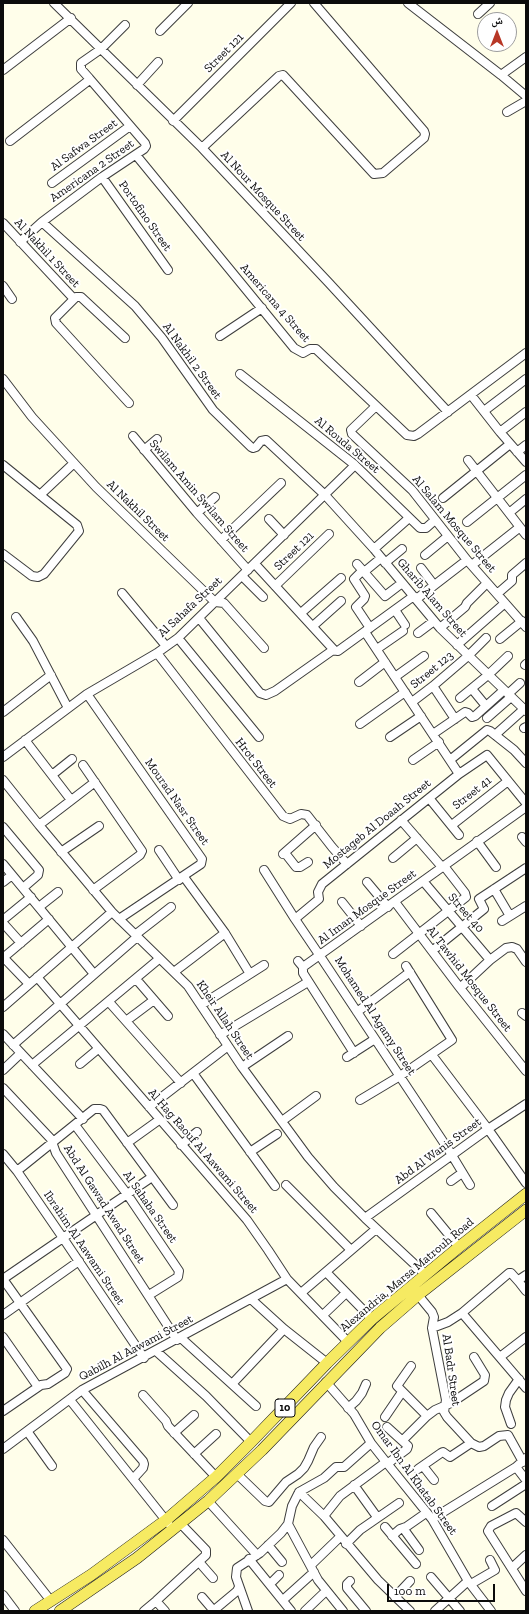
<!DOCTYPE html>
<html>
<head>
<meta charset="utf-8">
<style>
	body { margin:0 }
	#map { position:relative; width:529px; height:1614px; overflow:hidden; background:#fffeea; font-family:"Zilla Slab","Noto Naskh Arabic",serif }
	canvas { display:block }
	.frame { position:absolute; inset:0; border:4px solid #0b0b0b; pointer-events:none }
	.north { position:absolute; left:477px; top:12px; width:40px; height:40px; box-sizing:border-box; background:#fff; border:1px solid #9d9d9d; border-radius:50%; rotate:0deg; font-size:11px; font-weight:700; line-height:16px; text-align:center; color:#0b0b0b }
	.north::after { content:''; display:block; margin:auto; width:14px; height:18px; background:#b83726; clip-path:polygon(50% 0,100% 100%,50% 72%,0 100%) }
	.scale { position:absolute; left:387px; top:1584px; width:108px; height:18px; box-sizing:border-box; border:2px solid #0b0b0b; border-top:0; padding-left:5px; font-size:12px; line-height:14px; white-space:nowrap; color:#0b0b0b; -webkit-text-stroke:3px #fff; paint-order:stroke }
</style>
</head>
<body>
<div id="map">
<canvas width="529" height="1614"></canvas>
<div class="frame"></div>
<div class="north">ش</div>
<div class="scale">100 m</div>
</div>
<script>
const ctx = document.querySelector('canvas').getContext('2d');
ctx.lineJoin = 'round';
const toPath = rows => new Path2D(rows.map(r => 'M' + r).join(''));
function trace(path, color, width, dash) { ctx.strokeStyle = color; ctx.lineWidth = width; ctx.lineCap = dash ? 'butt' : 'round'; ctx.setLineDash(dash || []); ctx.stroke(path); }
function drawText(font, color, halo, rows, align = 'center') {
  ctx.font = font + ' "Zilla Slab",serif'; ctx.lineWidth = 4; ctx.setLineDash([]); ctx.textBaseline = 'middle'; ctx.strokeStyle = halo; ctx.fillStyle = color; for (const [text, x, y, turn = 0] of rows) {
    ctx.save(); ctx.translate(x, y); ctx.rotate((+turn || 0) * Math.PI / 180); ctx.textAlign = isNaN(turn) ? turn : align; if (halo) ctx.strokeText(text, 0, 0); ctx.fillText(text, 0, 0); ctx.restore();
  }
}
const minor = toPath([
	[54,3,202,148,329,283,448,412],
	[408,3,501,75,526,96],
	[478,14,490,3],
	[160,31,188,3],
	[3,70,71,18],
	[501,75,526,57],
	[137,85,158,62],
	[507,112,526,101],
	[173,121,291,3],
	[10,141,88,81,89,78,81,69,81,63,101,49,125,25],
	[202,148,279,76,283,75,374,174,383,173,424,138,425,134,424,131,314,3],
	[136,155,294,348,303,353,310,349,316,349,407,435,414,436,418,434,526,353],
	[102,177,168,270],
	[52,183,130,126],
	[42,222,135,306,162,338,213,410,251,447,253,448,256,447,261,441,266,440,325,495,374,549,440,628,526,711],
	[3,223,74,299],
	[20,242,42,222,102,177,144,149,146,146,145,143,89,78],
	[3,286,12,299],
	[220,336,262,308],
	[125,338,81,297,76,297,55,318,56,323,129,403],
	[240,374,355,465,420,528,426,528,435,520],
	[3,379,32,417,96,487,215,602,224,603,264,648],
	[471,395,500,432,526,462],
	[375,407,351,430,352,434,412,490,467,560,526,627],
	[484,411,526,379],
	[500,432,526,412],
	[133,436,197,513,248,570],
	[144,450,157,439],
	[517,452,526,445],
	[468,460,526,535],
	[3,465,77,525,79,531,44,574,38,577,32,576,3,554],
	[40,495,74,463],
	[443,498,510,444],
	[197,513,215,497],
	[509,513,526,499],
	[269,519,284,535],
	[467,522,526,475],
	[221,540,281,483],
	[374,549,409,518],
	[425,555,448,536],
	[385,563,402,549],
	[255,564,334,650],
	[357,564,385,596,402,583],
	[472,565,520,527],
	[421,568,434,585],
	[362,571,354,579,365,596,364,599,356,607,370,628],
	[364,572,381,558],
	[242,576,263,597],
	[275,586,329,534],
	[122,593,166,646],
	[497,594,512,581,512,575,526,563],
	[395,610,405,625],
	[301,613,341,578],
	[16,617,33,641,68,708],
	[199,618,260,693,266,695,275,691,333,650,338,651,411,598,419,597,467,560],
	[313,626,341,601],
	[440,628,465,607,467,603,487,583],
	[365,632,459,774],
	[418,633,434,621],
	[178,638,259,737],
	[500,639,522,621],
	[457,645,505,603],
	[377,649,403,631],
	[157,653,283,816,290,819,301,814,307,815,332,847,347,864],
	[525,665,526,664],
	[395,677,424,656],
	[359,682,385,662],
	[433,686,455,719],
	[472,689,486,706],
	[87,694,202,859,201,864,119,919],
	[508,694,520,683],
	[460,698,488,675,508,656],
	[412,702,433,686,468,656,486,638],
	[3,712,51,675],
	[487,718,511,697],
	[360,724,405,692],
	[524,728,526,727],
	[433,734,465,712,468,713,472,717,475,716,504,690],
	[495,735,524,709],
	[390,737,421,716],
	[25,740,71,800],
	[3,757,87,694,157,653,178,638,355,465],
	[413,760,439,742],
	[450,760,487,730,490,731,514,750,526,763],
	[83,765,142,851,140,855,93,890],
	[52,775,72,759],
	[3,780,39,825,112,912,188,986,242,1067,308,1157,334,1187,365,1218,425,1274],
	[429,798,459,835],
	[401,820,442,867],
	[39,825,95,782],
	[452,825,508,781],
	[3,827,39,870,38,875,23,888],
	[522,837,526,842],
	[477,841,496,867],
	[159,850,179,880],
	[61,852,99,826],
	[285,853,296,867,300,867,308,862],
	[283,854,316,825],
	[393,858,417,838],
	[3,864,94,974],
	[264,870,295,919,320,956,450,1152,470,1185],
	[184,877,225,933,250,974],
	[423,881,490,960],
	[3,882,12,875],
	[367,882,388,907],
	[494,889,510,916],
	[342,902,361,926],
	[395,902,460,988,526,1071],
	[39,907,58,892],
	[295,919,319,899,318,892,322,884,459,774,487,755,526,803],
	[3,920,31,897],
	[502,921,526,906],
	[3,923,21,943],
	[135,935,171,907],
	[432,951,484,909,479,899,526,868],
	[393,954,466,897,465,893,444,866],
	[3,957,29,984],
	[3,958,49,919],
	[298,961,303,967],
	[174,972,225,933],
	[37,977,247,1220,268,1250,287,1279,348,1342],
	[136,979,168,1016],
	[460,988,490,960,506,948,512,947,517,949,526,962],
	[109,1002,181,1083],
	[201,1005,264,965],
	[3,1007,112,912],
	[357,1012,410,972],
	[522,1013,526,1016],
	[126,1021,154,1000],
	[3,1034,83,1119],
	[220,1035,308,982],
	[13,1045,137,937],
	[354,1053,303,973,303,967,526,807],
	[432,1055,488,1129,526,1183],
	[347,1057,375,1039],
	[80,1064,98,1049],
	[32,1065,159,959],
	[242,1067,288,1036],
	[3,1070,21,1053],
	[193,1073,275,1186],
	[3,1088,51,1139,56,1153,177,1340],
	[360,1100,400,1076,452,1040,406,966],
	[149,1107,228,1046],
	[282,1121,316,1096],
	[75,1125,127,1194,179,1271,178,1277,149,1295],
	[127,1143,159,1120],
	[181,1145,197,1132],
	[250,1152,277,1134],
	[3,1154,17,1171,63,1238,144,1358],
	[17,1171,94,1109,100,1109,103,1110,173,1205],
	[451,1181,462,1173],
	[286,1185,351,1250],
	[431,1213,459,1247],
	[365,1218,488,1129,526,1104],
	[326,1272,372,1319],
	[526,1275,520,1279,519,1282,526,1291],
	[3,1279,67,1369,65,1373,48,1384,41,1385,3,1411],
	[3,1279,152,1177],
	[301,1293,376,1229],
	[418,1295,432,1312,434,1317,432,1328,446,1400,444,1412,447,1417,471,1443,479,1447,484,1446,499,1436,508,1435,523,1462],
	[251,1299,284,1329,327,1363],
	[462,1313,526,1388],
	[3,1315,79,1261],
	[323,1315,346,1293],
	[432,1328,448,1322,462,1313,509,1273,511,1273,519,1282],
	[3,1337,38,1387],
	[181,1338,256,1406],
	[156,1351,206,1396,251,1442],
	[500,1357,526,1337],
	[411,1366,397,1386,427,1416],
	[326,1382,354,1414,371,1443,386,1462,432,1519,468,1581,491,1611],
	[233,1383,284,1329],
	[82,1390,143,1461,144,1464,143,1468,133,1479],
	[143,1395,166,1421,168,1426,216,1477],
	[70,1400,168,1523],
	[348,1408,356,1401,362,1393,366,1384],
	[385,1417,402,1392],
	[511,1424,505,1407,506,1400,509,1393,519,1379],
	[387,1427,408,1446,407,1449,387,1464],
	[27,1431,52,1466],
	[174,1433,194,1415],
	[403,1440,427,1416,435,1410,451,1403,484,1381,485,1375,474,1357],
	[3,1449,82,1390,287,1279],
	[194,1454,216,1434],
	[423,1466,434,1480],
	[516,1467,526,1480],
	[418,1469,441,1453,443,1452,450,1457,471,1443],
	[237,1474,265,1501,269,1502,286,1482,298,1474,304,1468,308,1461,314,1447,321,1437],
	[354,1485,377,1517],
	[299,1492,324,1516,378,1580,410,1611],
	[208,1501,257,1555],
	[492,1506,526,1484],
	[324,1516,340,1496,386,1462],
	[432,1519,516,1467,526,1458],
	[526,1522,516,1513,491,1526,488,1531,526,1591],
	[385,1527,416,1564],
	[403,1528,419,1550],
	[392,1536,400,1529,406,1527,426,1513],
	[3,1540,51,1601],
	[346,1544,360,1530,399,1503],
	[268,1545,282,1562],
	[249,1559,291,1611],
	[199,1562,213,1578],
	[311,1565,340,1537],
	[512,1568,526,1555],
	[431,1577,460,1611],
	[350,1581,347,1584,347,1588,366,1611],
	[270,1584,279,1575],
	[471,1584,495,1570,490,1560],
	[3,1595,15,1611],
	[202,1597,214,1611],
	[395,1597,410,1581],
	[283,1600,314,1572],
	[156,1601,165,1611],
	[144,1611,156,1601,206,1555,206,1550,181,1524],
	[213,1611,237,1591,239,1587],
	[248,1611,236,1577,237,1568,260,1553,281,1533,288,1524],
	[305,1611,326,1591],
	[343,1611,318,1580,288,1524,292,1506,299,1492,324,1478,336,1467,344,1467,371,1443],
	[435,1611,468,1581]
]);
const major = toPath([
	[35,1611,91,1575,166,1520,216,1477,251,1442,327,1363,372,1319,459,1247,526,1194],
	[60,1611,137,1558,208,1501,262,1450,380,1328,418,1295,526,1210]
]);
trace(minor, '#3e3e3e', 10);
trace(major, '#1c1c1c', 12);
trace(minor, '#fff', 8);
trace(major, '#f6ea62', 11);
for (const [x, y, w] of [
	[285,1408,20]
]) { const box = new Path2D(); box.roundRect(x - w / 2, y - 9, w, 18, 3); ctx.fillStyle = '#fff'; ctx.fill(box); trace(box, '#0b0b0b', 1); }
drawText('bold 11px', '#0b0b0b', null, [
	["10",285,1408]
]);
drawText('12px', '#0b0b0b', '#fff', [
	["Street 121",224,53,-45],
	["Al Safwa Street",84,145,-36],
	["Americana 2 Street",92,171,-35],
	["Al Nour Mosque Street",263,196,47],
	["Portofino Street",145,216,55],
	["Al Nakhil 1 Street",47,253,47],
	["Americana 4 Street",275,303,49],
	["Al Nakhil 2 Street",192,361,54],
	["Al Rouda Street",347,445,40],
	["Swilam Amin Swilam Street",199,496,49],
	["Al Nakhil Street",138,511,44],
	["Al Salam Mosque Street",454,524,50],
	["Street 121",294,551,-44],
	["Gharib Alam Street",432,598,49],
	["Al Sahafa Street",190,607,-43],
	["Street 123",432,670,-39],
	["Hrot Street",256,763,52],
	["Street 41",472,793,-38],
	["Mourad Nasr Street",177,802,55],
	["Mostageb Al Doaah Street",377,824,-39],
	["Al Iman Mosque Street",367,907,-36],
	["Street 40",466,913,49],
	["Al Tawhid Mosque Street",469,979,52],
	["Mohamed Al Agamy Street",375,1016,57],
	["Kheir Allah Street",225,1020,56],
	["Al Hag Raouf Al Aawami Street",203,1151,49],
	["Abd Al Wanis Street",438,1151,-36],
	["Abd Al Gawad Awad Street",104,1204,57],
	["Al Sahaba Street",150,1207,55],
	["Ibrahim Al Aawami Street",84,1248,56],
	["Alexandria, Marsa Matrouh Road",407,1275,-40],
	["Qabilh Al Aawami Street",136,1348,-28],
	["Al Badr Street",451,1370,82],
	["Omar Ibn Al Khatab Street",414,1478,54]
]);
</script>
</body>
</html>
